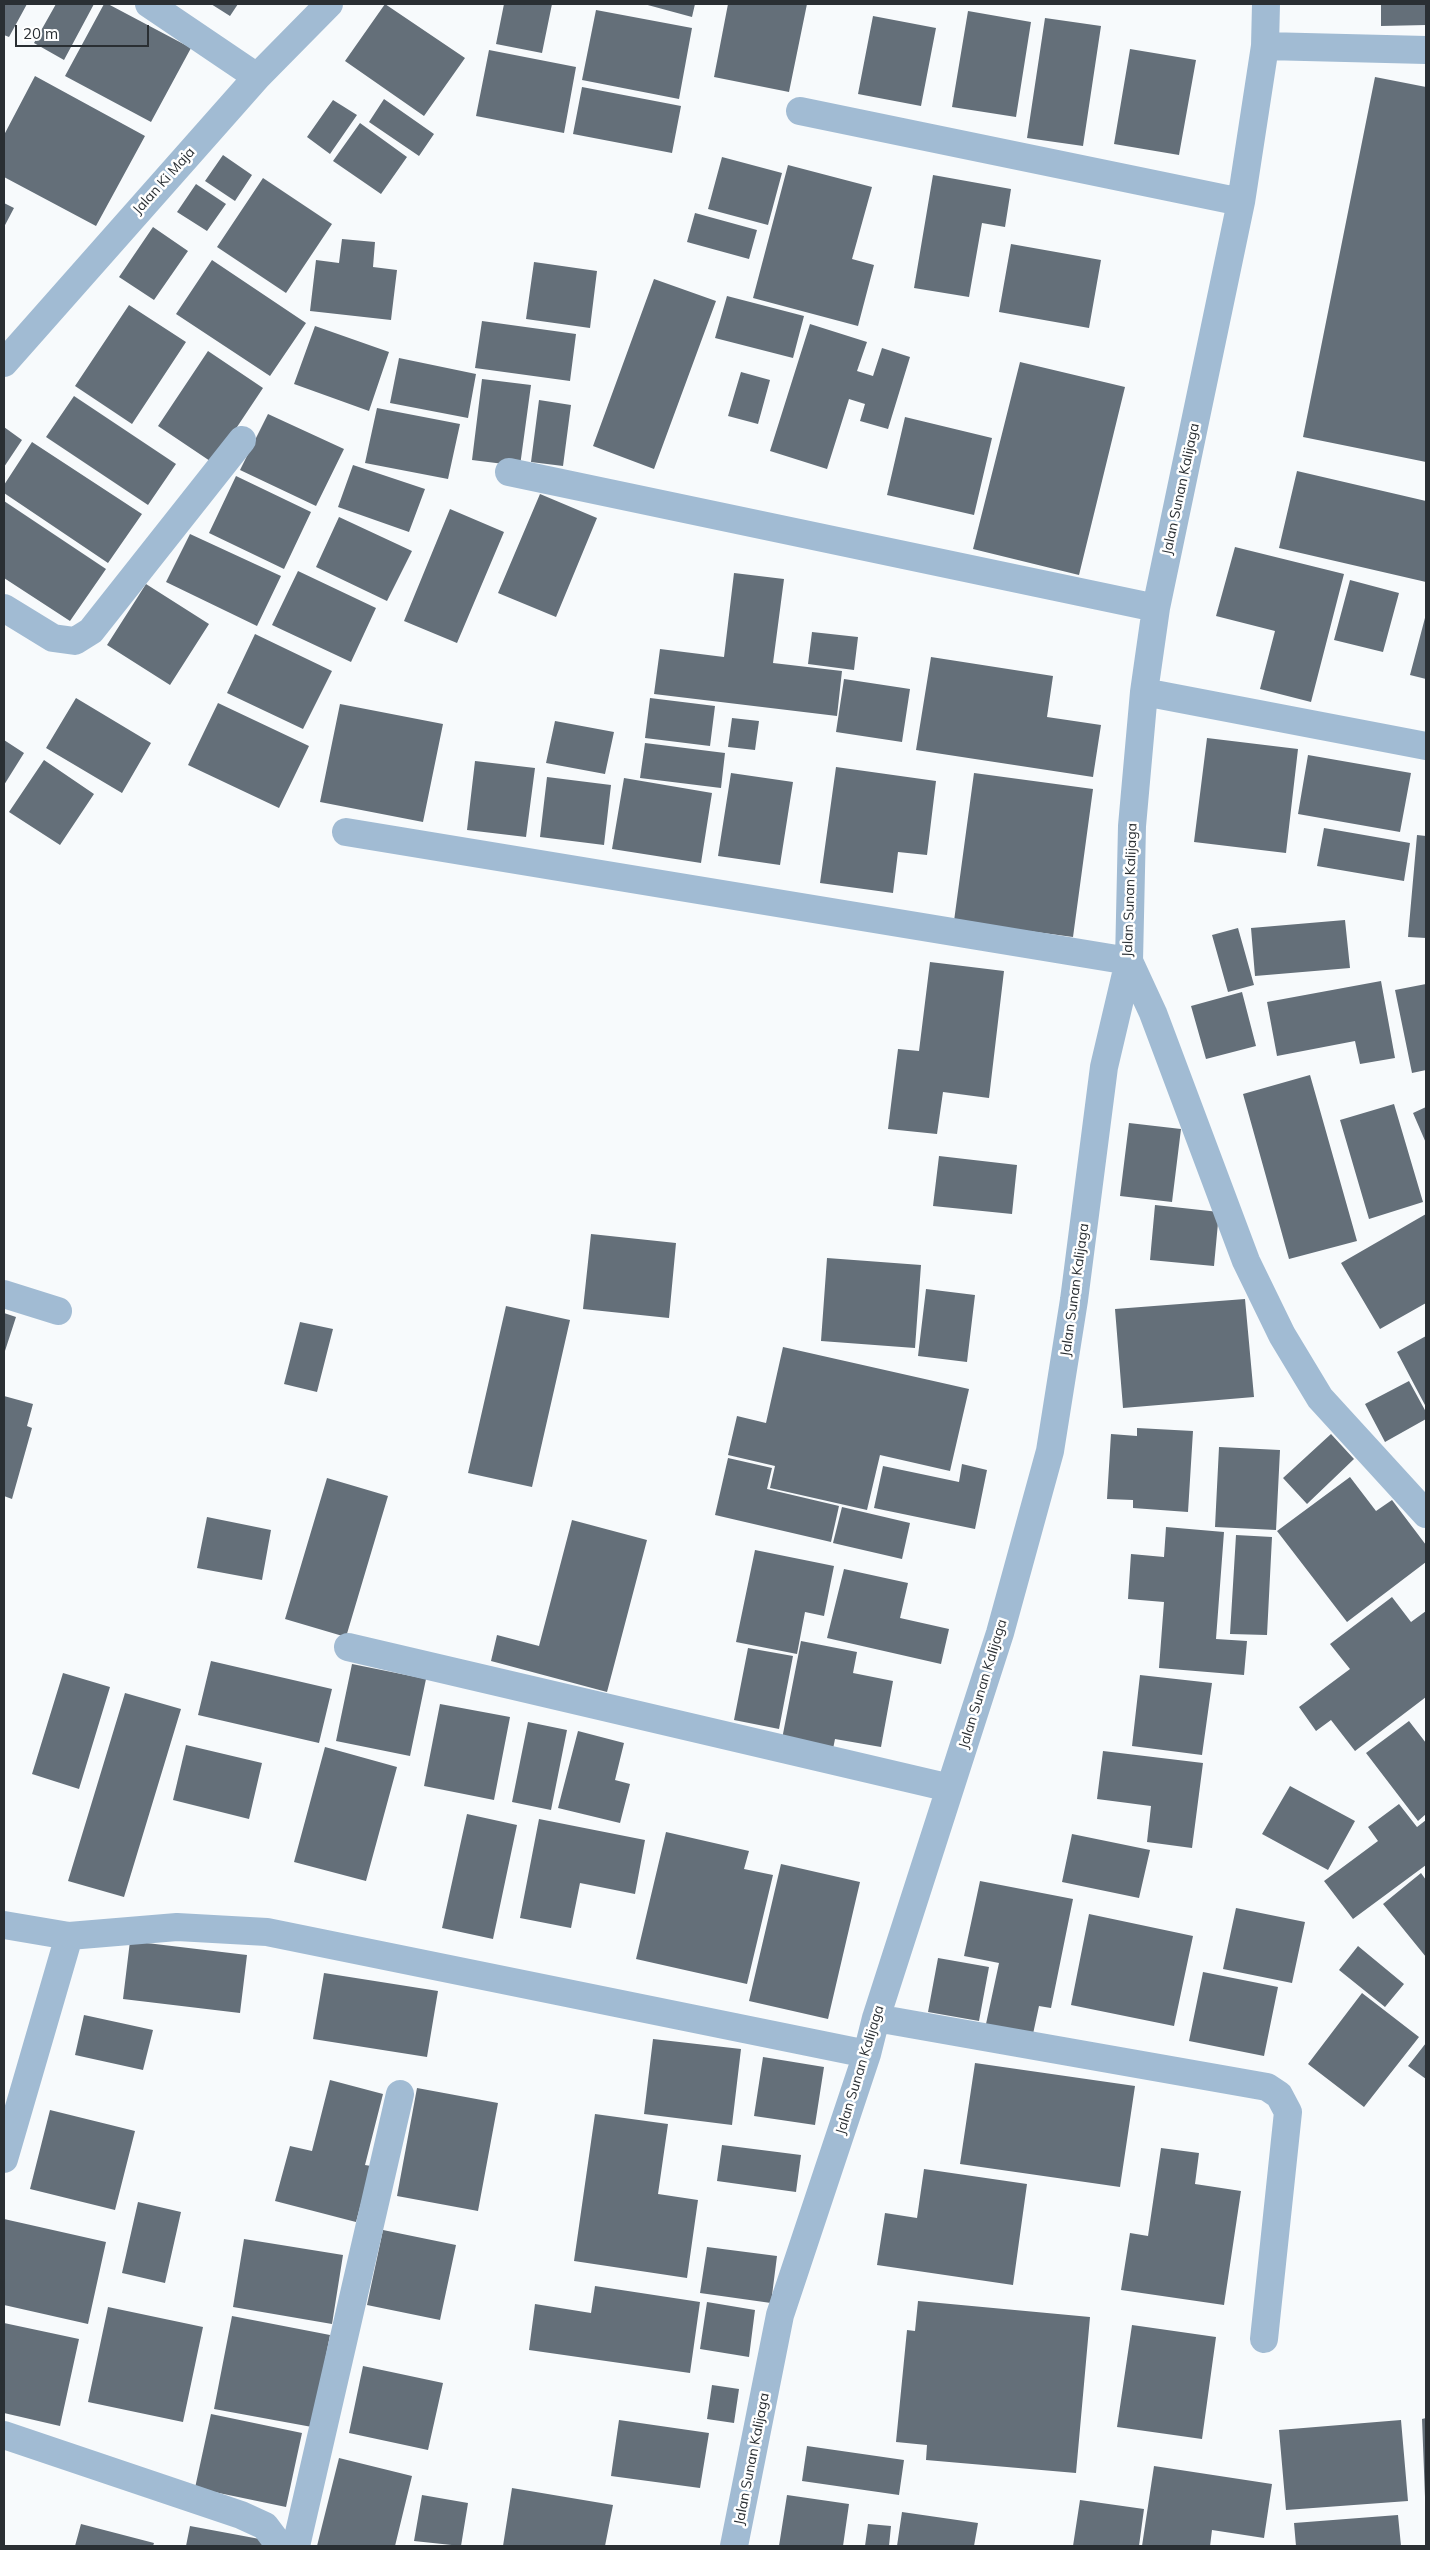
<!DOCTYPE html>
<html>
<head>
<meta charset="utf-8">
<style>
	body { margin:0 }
	#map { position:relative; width:1430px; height:2550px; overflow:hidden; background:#f7fafc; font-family:Mulish,sans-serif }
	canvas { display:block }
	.frame { position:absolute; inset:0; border:5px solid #2a2f33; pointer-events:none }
	.scale { position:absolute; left:15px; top:25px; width:134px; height:22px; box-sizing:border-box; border:2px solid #2a2f33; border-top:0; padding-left:6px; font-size:15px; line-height:18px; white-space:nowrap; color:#2a2f33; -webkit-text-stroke:4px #fff; paint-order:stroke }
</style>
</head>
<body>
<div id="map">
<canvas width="1430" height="2550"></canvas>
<div class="frame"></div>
<div class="scale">20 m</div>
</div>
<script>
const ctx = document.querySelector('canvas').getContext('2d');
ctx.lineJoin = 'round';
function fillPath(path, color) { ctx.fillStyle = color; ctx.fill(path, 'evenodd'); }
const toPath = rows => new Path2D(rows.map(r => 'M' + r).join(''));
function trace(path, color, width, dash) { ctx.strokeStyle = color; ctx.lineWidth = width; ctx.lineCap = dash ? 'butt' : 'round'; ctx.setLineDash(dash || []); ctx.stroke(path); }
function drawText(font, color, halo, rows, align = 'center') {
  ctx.font = font + ' Mulish,sans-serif'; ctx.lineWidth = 5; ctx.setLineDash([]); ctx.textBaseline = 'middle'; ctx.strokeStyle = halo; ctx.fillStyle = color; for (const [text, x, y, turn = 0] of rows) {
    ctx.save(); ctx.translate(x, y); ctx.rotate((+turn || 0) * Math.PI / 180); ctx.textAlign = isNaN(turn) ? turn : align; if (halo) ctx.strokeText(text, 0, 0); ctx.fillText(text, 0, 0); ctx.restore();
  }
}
fillPath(toPath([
	[4,4,27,4,9,37,4,35],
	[56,4,94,4,64,60,34,43],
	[104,4,108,4,191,48,151,122,65,76],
	[211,4,238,4,230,16],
	[385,4,465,58,424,116,345,61],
	[504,4,552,4,542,53,496,44],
	[644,4,695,4,692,17],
	[728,4,807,4,789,92,714,77],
	[1381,4,1426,4,1426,25,1381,26],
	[596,10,692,28,679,99,582,80],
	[968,11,1031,22,1016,117,952,107],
	[873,16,936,28,921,106,858,94],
	[1045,18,1101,26,1083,146,1027,138],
	[1130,49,1196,60,1179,155,1114,144],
	[489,50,576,67,564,133,476,116],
	[35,76,145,136,96,226,4,177,4,135],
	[1375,77,1426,87,1426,462,1303,437],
	[582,87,681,106,672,153,573,134],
	[384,99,434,134,419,156,369,122],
	[333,100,357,115,330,154,307,137],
	[360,123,407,157,381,194,333,161],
	[223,155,252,175,235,201,205,181],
	[722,157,782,173,768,225,708,209],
	[788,165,872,187,852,259,874,265,858,326,753,298],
	[933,175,1011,189,1005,227,982,223,969,297,914,288],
	[263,178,332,224,286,293,217,247],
	[196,184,226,204,207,231,177,212],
	[4,203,14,208,4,227],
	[695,213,757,230,749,259,687,242],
	[153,227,188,251,154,300,119,277],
	[342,239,375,242,373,267,397,270,391,320,310,311,316,260,339,263],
	[1011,244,1101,260,1089,328,999,312],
	[212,260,306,323,270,376,176,314],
	[534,262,597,271,590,328,526,319],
	[654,279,716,301,654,469,593,446],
	[727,296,804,316,793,358,715,338],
	[129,305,186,342,132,424,75,386],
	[482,321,576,334,570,381,475,368],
	[810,324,867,342,857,371,873,376,882,348,910,357,888,429,860,421,865,404,849,399,827,469,770,451],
	[315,326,389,352,369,411,294,384],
	[208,351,263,388,213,463,158,426],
	[399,358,476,374,468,418,390,403],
	[1020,362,1125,387,1079,575,973,549],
	[741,372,770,380,758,424,728,416],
	[482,379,531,385,520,466,472,460],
	[74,396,176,464,148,505,46,437],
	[539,400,571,405,563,466,531,462],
	[377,408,460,424,448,479,365,463],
	[268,414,344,449,316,506,240,470],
	[905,417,992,438,974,515,887,495],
	[4,427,22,440,4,467],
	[32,442,142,514,108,563,4,493,4,485],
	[353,465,425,489,409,532,338,507],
	[1297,471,1426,501,1426,582,1279,548],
	[236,476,311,512,284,569,209,533],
	[540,494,597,518,556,617,498,593],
	[4,501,106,569,70,621,4,578],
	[450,509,504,532,457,643,404,621],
	[339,517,412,551,387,601,316,567],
	[190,534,281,576,257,626,166,582],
	[1235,547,1344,574,1311,702,1260,689,1275,631,1216,616],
	[298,571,376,608,351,662,272,625],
	[734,573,784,579,773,663,842,671,837,716,654,694,660,649,724,657],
	[1350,580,1399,593,1383,652,1334,640],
	[146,584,209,624,170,685,107,645],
	[1426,614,1426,679,1410,675],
	[812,632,858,637,854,670,808,664],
	[255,634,332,671,303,729,227,693],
	[931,657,1053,676,1047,717,1101,725,1093,777,916,750],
	[844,679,910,689,902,742,836,732],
	[76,698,151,743,122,793,46,748],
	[650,698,715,706,710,746,645,738],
	[218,703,309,746,279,808,188,765],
	[340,704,443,724,423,822,320,802],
	[732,718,759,721,755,750,728,747],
	[555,721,614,732,605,774,546,763],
	[1207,738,1298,749,1286,853,1194,842],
	[4,740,24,753,4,785],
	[645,743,725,753,721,788,640,778],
	[1308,755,1411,773,1400,832,1298,814],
	[44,760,94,794,60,845,9,812],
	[475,761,535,768,526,837,467,830],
	[836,767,936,781,927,855,898,852,893,893,820,883],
	[731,773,793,782,780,865,718,856],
	[974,773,1093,789,1073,937,954,921],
	[547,777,611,785,604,845,540,837],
	[624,778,712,793,701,863,612,849],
	[1324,828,1410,843,1404,881,1317,866],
	[1417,835,1426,836,1426,938,1408,937],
	[1345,920,1350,968,1255,976,1251,928],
	[1238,928,1254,985,1228,992,1212,935],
	[930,962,1004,971,989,1098,943,1092,937,1134,888,1129,898,1049,919,1051],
	[1381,981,1395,1058,1360,1064,1355,1041,1277,1056,1267,1002],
	[1426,984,1426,1070,1412,1073,1395,990],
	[1242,992,1256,1046,1206,1059,1191,1006],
	[1310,1075,1357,1241,1289,1259,1243,1094],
	[1394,1104,1423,1202,1369,1219,1340,1120],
	[1426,1107,1426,1143,1413,1113],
	[1129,1123,1181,1129,1172,1202,1120,1196],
	[939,1156,1017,1165,1012,1214,933,1206],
	[1155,1205,1219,1212,1214,1266,1150,1260],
	[1426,1214,1426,1303,1380,1329,1341,1263],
	[591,1234,676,1243,669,1318,583,1309],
	[827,1258,921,1265,915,1348,821,1341],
	[926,1289,975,1295,967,1362,918,1356],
	[1245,1299,1254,1397,1123,1408,1115,1309],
	[506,1306,570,1320,532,1487,468,1473],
	[4,1313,16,1317,4,1354],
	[300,1322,333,1329,317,1392,284,1384],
	[1426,1336,1426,1407,1397,1352],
	[783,1347,969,1389,950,1471,880,1455,867,1510,770,1488,775,1466,728,1455,737,1416,766,1423],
	[1409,1381,1426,1412,1426,1419,1385,1442,1365,1404],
	[4,1396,33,1404,27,1426,32,1428,12,1499,4,1496],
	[1137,1428,1193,1431,1188,1512,1133,1508,1133,1500,1107,1499,1111,1434,1137,1436],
	[1331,1434,1354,1459,1307,1504,1283,1478],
	[1219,1447,1280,1450,1276,1530,1215,1527],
	[728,1458,772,1468,767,1489,839,1506,831,1542,715,1515],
	[962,1464,987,1470,975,1529,874,1508,883,1466,959,1482],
	[1350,1477,1376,1511,1392,1500,1426,1545,1426,1562,1347,1622,1277,1531],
	[327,1478,388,1496,346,1637,285,1619],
	[842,1507,910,1523,902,1559,833,1543],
	[207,1517,271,1530,262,1580,197,1568],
	[572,1520,647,1540,607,1692,491,1661,497,1635,539,1646],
	[1166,1527,1224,1532,1216,1639,1247,1641,1244,1675,1159,1668,1164,1602,1128,1599,1131,1554,1164,1557],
	[1236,1535,1272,1537,1267,1635,1230,1634],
	[755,1550,834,1566,824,1616,805,1612,797,1654,736,1642],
	[844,1569,908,1583,900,1618,949,1629,941,1664,827,1638],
	[1392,1597,1411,1622,1426,1611,1426,1697,1355,1751,1331,1720,1316,1731,1299,1707,1350,1669,1330,1644],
	[801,1641,857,1652,853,1673,893,1681,881,1747,835,1739,833,1749,782,1739],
	[748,1648,793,1656,779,1729,734,1720],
	[211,1661,332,1689,319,1743,198,1715],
	[352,1664,426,1679,410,1756,336,1741],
	[63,1673,110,1687,79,1789,32,1774],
	[1140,1675,1212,1683,1202,1755,1132,1746],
	[125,1693,181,1709,124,1897,68,1881],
	[440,1704,510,1717,494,1800,424,1786],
	[1409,1721,1426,1743,1426,1814,1418,1821,1366,1753],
	[528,1722,567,1730,551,1810,512,1802],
	[578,1731,624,1743,615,1780,630,1784,620,1823,558,1808],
	[186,1745,262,1763,249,1819,173,1800],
	[325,1747,397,1767,366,1881,294,1862],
	[1103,1751,1203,1763,1192,1848,1147,1842,1151,1806,1097,1799],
	[1290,1786,1355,1821,1328,1870,1262,1834],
	[1399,1804,1417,1827,1426,1820,1426,1865,1353,1919,1324,1881,1378,1841,1368,1827],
	[467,1814,517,1825,493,1939,442,1928],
	[539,1819,645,1840,635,1894,580,1883,571,1928,520,1918],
	[666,1832,749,1851,744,1869,773,1875,747,1984,636,1959],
	[1072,1834,1150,1850,1139,1898,1062,1882],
	[781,1864,860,1882,828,2019,749,2001],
	[1421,1873,1426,1880,1426,1957,1383,1904],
	[980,1881,1073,1899,1051,2008,1039,2006,1033,2034,986,2024,999,1963,964,1956],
	[1236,1908,1305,1922,1292,1983,1223,1969],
	[1089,1914,1193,1936,1174,2026,1071,2005],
	[130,1941,247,1955,240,2013,123,1999],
	[1358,1946,1404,1984,1385,2007,1339,1970],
	[938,1958,989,1967,979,2021,928,2012],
	[1203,1972,1278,1987,1264,2056,1189,2041],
	[324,1973,438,1991,427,2057,313,2039],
	[1362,1993,1419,2037,1364,2107,1308,2064],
	[84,2015,153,2030,143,2070,75,2055],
	[653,2039,741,2049,732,2125,644,2114],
	[1426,2043,1426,2079,1408,2066],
	[763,2057,824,2067,815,2125,754,2116],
	[975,2063,1135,2086,1120,2187,960,2164],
	[330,2080,383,2094,365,2165,371,2166,356,2222,275,2201,290,2146,312,2151],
	[417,2088,498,2103,478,2211,397,2196],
	[50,2110,135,2131,115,2210,30,2189],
	[595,2114,668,2124,658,2194,698,2200,687,2278,574,2261],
	[722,2145,801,2155,796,2192,717,2181],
	[1161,2148,1199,2153,1195,2184,1241,2191,1224,2305,1121,2290,1130,2233,1148,2236],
	[924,2169,1027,2184,1013,2285,877,2265,885,2213,917,2218],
	[138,2202,181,2212,165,2283,122,2273],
	[4,2219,106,2242,88,2324,4,2305],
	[383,2230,456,2245,440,2320,367,2305],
	[244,2239,343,2255,332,2324,233,2307],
	[707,2247,777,2256,771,2303,700,2293],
	[595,2286,700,2302,690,2373,529,2350,535,2304,591,2313],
	[918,2301,1090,2317,1076,2473,926,2460,927,2445,896,2442,907,2330,915,2331],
	[707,2302,755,2310,749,2357,700,2349],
	[108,2307,203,2327,183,2422,88,2402],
	[232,2316,330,2335,312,2427,214,2409],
	[4,2323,79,2339,60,2426,4,2413],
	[1132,2325,1216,2337,1202,2439,1117,2427],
	[363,2366,443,2383,428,2450,349,2433],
	[712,2385,739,2389,734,2423,707,2419],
	[211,2414,302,2433,286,2507,195,2488],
	[1426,2418,1426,2497,1425,2497,1422,2419],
	[619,2420,709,2433,700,2488,611,2476],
	[1401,2420,1408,2501,1286,2510,1279,2430],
	[807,2446,904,2460,899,2495,802,2481],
	[339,2458,412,2476,395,2546,317,2546],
	[1154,2466,1272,2484,1264,2538,1212,2530,1210,2546,1142,2546],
	[512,2488,613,2505,605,2546,503,2546],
	[422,2495,468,2503,461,2546,414,2541],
	[787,2495,849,2504,843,2546,779,2546],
	[1080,2500,1144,2509,1139,2546,1073,2546],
	[902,2512,978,2523,974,2546,897,2546],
	[1398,2515,1401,2546,1296,2546,1294,2523],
	[81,2524,154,2543,153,2546,75,2546],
	[868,2524,891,2526,889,2546,865,2546],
	[190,2526,265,2540,264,2546,186,2546]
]), '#646f79');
trace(toPath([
	[149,4,257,77],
	[1265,46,1426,50],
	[800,111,1241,202],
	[4,363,257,77,329,4],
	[509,472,1156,608],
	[4,608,53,638,75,641,91,631,242,440],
	[1144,692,1426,746],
	[346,832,1129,961],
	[1129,961,1153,1013,1246,1261,1282,1335,1320,1398,1426,1514],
	[4,1294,58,1311],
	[348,1647,950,1788],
	[4,1925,69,1936,177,1927,267,1932,867,2054],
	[876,2018,1267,2087,1279,2095,1288,2112,1264,2339],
	[4,2159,69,1936],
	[4,2435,241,2515,265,2526,280,2546],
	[296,2546,400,2094],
	[734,2546,780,2315,867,2054,876,2018,1000,1633,1050,1451,1074,1300,1104,1067,1129,961,1132,826,1144,692,1156,608,1241,202,1265,46,1266,4]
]), '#a1bbd3', 28);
drawText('14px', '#2a2f33', '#fff', [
	["Jalan Ki Maja",164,181,-48],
	["Jalan Sunan Kalijaga",1181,489,-78],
	["Jalan Sunan Kalijaga",1130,890,-88],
	["Jalan Sunan Kalijaga",1075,1290,-82],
	["Jalan Sunan Kalijaga",983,1684,-73],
	["Jalan Sunan Kalijaga",860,2070,-73],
	["Jalan Sunan Kalijaga",752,2459,-79]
]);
</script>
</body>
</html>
